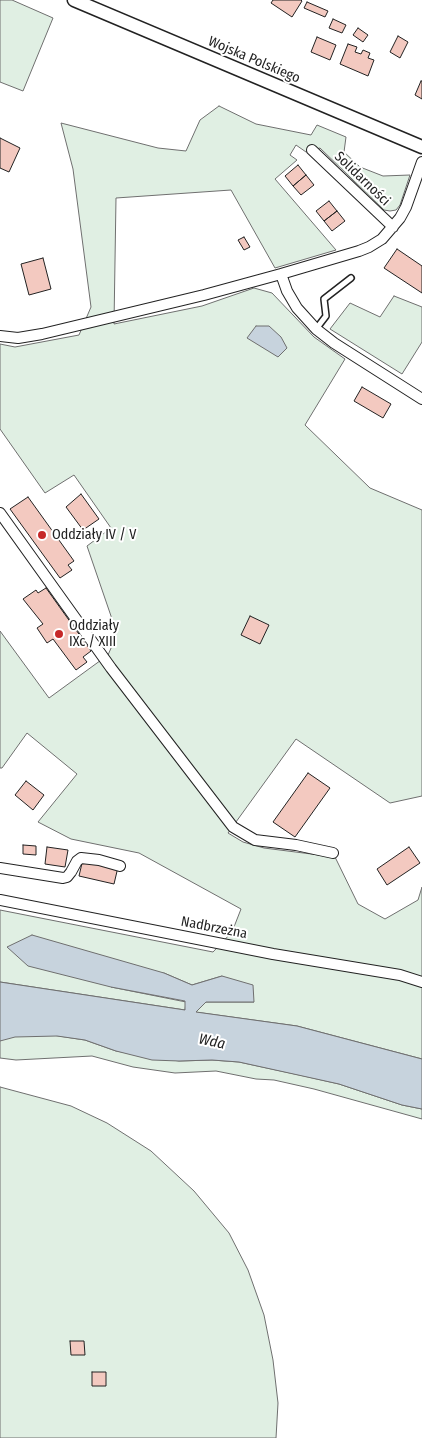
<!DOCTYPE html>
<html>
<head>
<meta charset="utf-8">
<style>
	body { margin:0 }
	canvas { display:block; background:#fff }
</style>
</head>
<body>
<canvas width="422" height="1438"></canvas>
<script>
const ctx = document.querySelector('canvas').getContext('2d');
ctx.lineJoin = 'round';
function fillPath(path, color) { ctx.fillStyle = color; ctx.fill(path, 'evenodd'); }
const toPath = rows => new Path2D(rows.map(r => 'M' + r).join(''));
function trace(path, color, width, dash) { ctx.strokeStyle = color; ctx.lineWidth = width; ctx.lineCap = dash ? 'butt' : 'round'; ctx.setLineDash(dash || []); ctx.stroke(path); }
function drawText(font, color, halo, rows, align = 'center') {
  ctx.font = font + ' "Fira Sans Condensed",sans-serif'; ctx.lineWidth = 4; ctx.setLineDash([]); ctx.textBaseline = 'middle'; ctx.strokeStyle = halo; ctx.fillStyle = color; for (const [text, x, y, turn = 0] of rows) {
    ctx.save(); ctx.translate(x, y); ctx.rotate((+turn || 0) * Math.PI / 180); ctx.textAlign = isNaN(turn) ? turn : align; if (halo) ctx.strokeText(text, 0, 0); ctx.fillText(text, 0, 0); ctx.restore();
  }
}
const green = toPath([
	[0,0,12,0,53,18,23,91,0,82,0,0],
	[219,106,256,124,311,135,317,125,346,137,344,152,360,167,383,176,410,175,400,205,396,210,390,211,384,210,320,148,306,152,296,145,290,155,297,160,275,179,336,250,275,268,231,190,116,198,114,324,202,306,254,288,272,293,314,337,345,359,305,425,370,488,422,510,422,796,390,803,296,739,228,833,243,842,264,848,335,857,358,904,385,919,418,900,422,887,422,1059,297,1026,195,1012,206,1002,254,1002,222,976,192,985,164,973,111,987,186,1002,185,1010,0,982,0,910,213,952,232,932,241,909,139,853,71,839,38,822,77,774,27,733,2,768,0,768,0,631,49,698,108,655,115,639,111,616,87,546,111,528,74,475,45,493,0,429,0,344,15,347,79,335,91,307,73,169,61,123,158,148,186,151,200,120,219,106],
	[394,296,422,307,422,342,402,374,330,329,350,303,380,317,394,296],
	[0,1027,85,1040,116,1051,179,1061,212,1060,239,1062,304,1076,339,1084,402,1105,422,1109,422,1119,314,1089,274,1080,256,1079,216,1071,175,1073,133,1067,92,1056,16,1060,0,1058,0,1027],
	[0,1087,71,1106,107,1123,151,1151,194,1191,229,1233,248,1270,264,1315,273,1360,278,1403,276,1438,0,1438,0,1087]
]);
fillPath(green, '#e0efe3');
trace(green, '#6f6f6f', 1);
const water = toPath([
	[256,326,269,326,281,337,287,348,278,357,247,338,256,326],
	[32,935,164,973,192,985,222,976,253,985,254,1002,206,1002,196,1012,297,1026,422,1059,422,1109,402,1105,339,1084,239,1062,212,1060,179,1061,152,1060,116,1051,85,1040,57,1036,15,1037,0,1041,0,982,185,1010,185,1001,111,987,28,966,7,947,32,935]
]);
fillPath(water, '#c7d3dd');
trace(water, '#6f6f6f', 1);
const building = toPath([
	[273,0,301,0,302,1,292,17,271,3,273,0],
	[307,2,328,11,325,17,304,8,307,2],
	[333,19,346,25,342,33,329,28,333,19],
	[358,28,368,35,363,42,353,35,358,28],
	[398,36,408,42,400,58,390,52,398,36],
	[317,37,336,45,330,60,311,52,317,37],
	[348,44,357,47,355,52,361,54,363,50,370,53,368,58,374,60,368,76,340,64,348,44],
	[421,81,422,81,422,99,415,95,421,81],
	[0,138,20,148,9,172,0,168,0,138],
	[298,165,306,175,293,186,285,176,298,165],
	[306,175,314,185,301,195,293,186,306,175],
	[329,201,337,211,324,221,316,211,329,201],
	[337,211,345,221,332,231,324,221,337,211],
	[244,237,250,247,244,250,238,240,244,237],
	[397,249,422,266,422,293,384,268,397,249],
	[43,258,51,289,29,295,21,264,43,258],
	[362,387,391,404,383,418,354,401,362,387],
	[81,494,99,519,83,530,66,507,81,494],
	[28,497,74,561,68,565,72,570,60,578,10,509,28,497],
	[46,588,91,651,83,657,87,662,76,670,53,639,47,643,37,628,43,624,23,599,36,590,38,593,46,588],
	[250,616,269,625,260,644,241,635,250,616],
	[308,773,330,788,295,837,273,822,308,773],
	[26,781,44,795,33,810,15,795,26,781],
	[23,845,36,846,36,855,23,854,23,845],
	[47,847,68,850,65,867,45,864,47,847],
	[409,847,420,863,387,885,377,869,409,847],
	[83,859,118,867,114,884,79,876,83,859],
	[70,1341,84,1341,85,1355,71,1355,70,1341],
	[92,1372,106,1372,106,1386,92,1386,92,1372]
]);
fillPath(building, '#f3c9c0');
trace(building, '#222', 1);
const service = toPath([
	[316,329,326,316,324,299,351,278]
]);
const minor = toPath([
	[312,150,393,227],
	[281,274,359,251,369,247,382,239,400,218,406,207,422,162],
	[0,336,18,338,42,334,204,295,281,274,287,291,297,308,316,329,334,343,422,399],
	[0,513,111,668,233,827,255,840,296,845,333,853],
	[0,868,63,878,67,877,71,872,77,861,81,858,99,860,120,866],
	[0,900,273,954,400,975,422,982]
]);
const tertiary = toPath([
	[74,0,422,147]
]);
trace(service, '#222', 8);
trace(minor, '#222', 12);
trace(tertiary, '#222', 15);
trace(service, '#fff', 5);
trace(minor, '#fff', 10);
trace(tertiary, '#fff', 12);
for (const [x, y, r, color] of [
	[42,535,5,"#c62828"],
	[59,634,5,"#c62828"]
]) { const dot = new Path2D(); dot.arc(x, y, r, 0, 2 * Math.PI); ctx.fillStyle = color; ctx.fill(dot); trace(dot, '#fff', 2); }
drawText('14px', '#222', '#fff', [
	["Wojska Polskiego",254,60,23],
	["Solidarności",362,179,44],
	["Nadbrzeżna",214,928,11]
]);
drawText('14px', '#222', '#fff', [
	["Oddziały IV / V",52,535],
	["Oddziały",69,626],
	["IXc / XIII",69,642]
], 'left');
drawText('italic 15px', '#222', '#fff', [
	["Wda",212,1042,12]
]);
</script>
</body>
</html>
